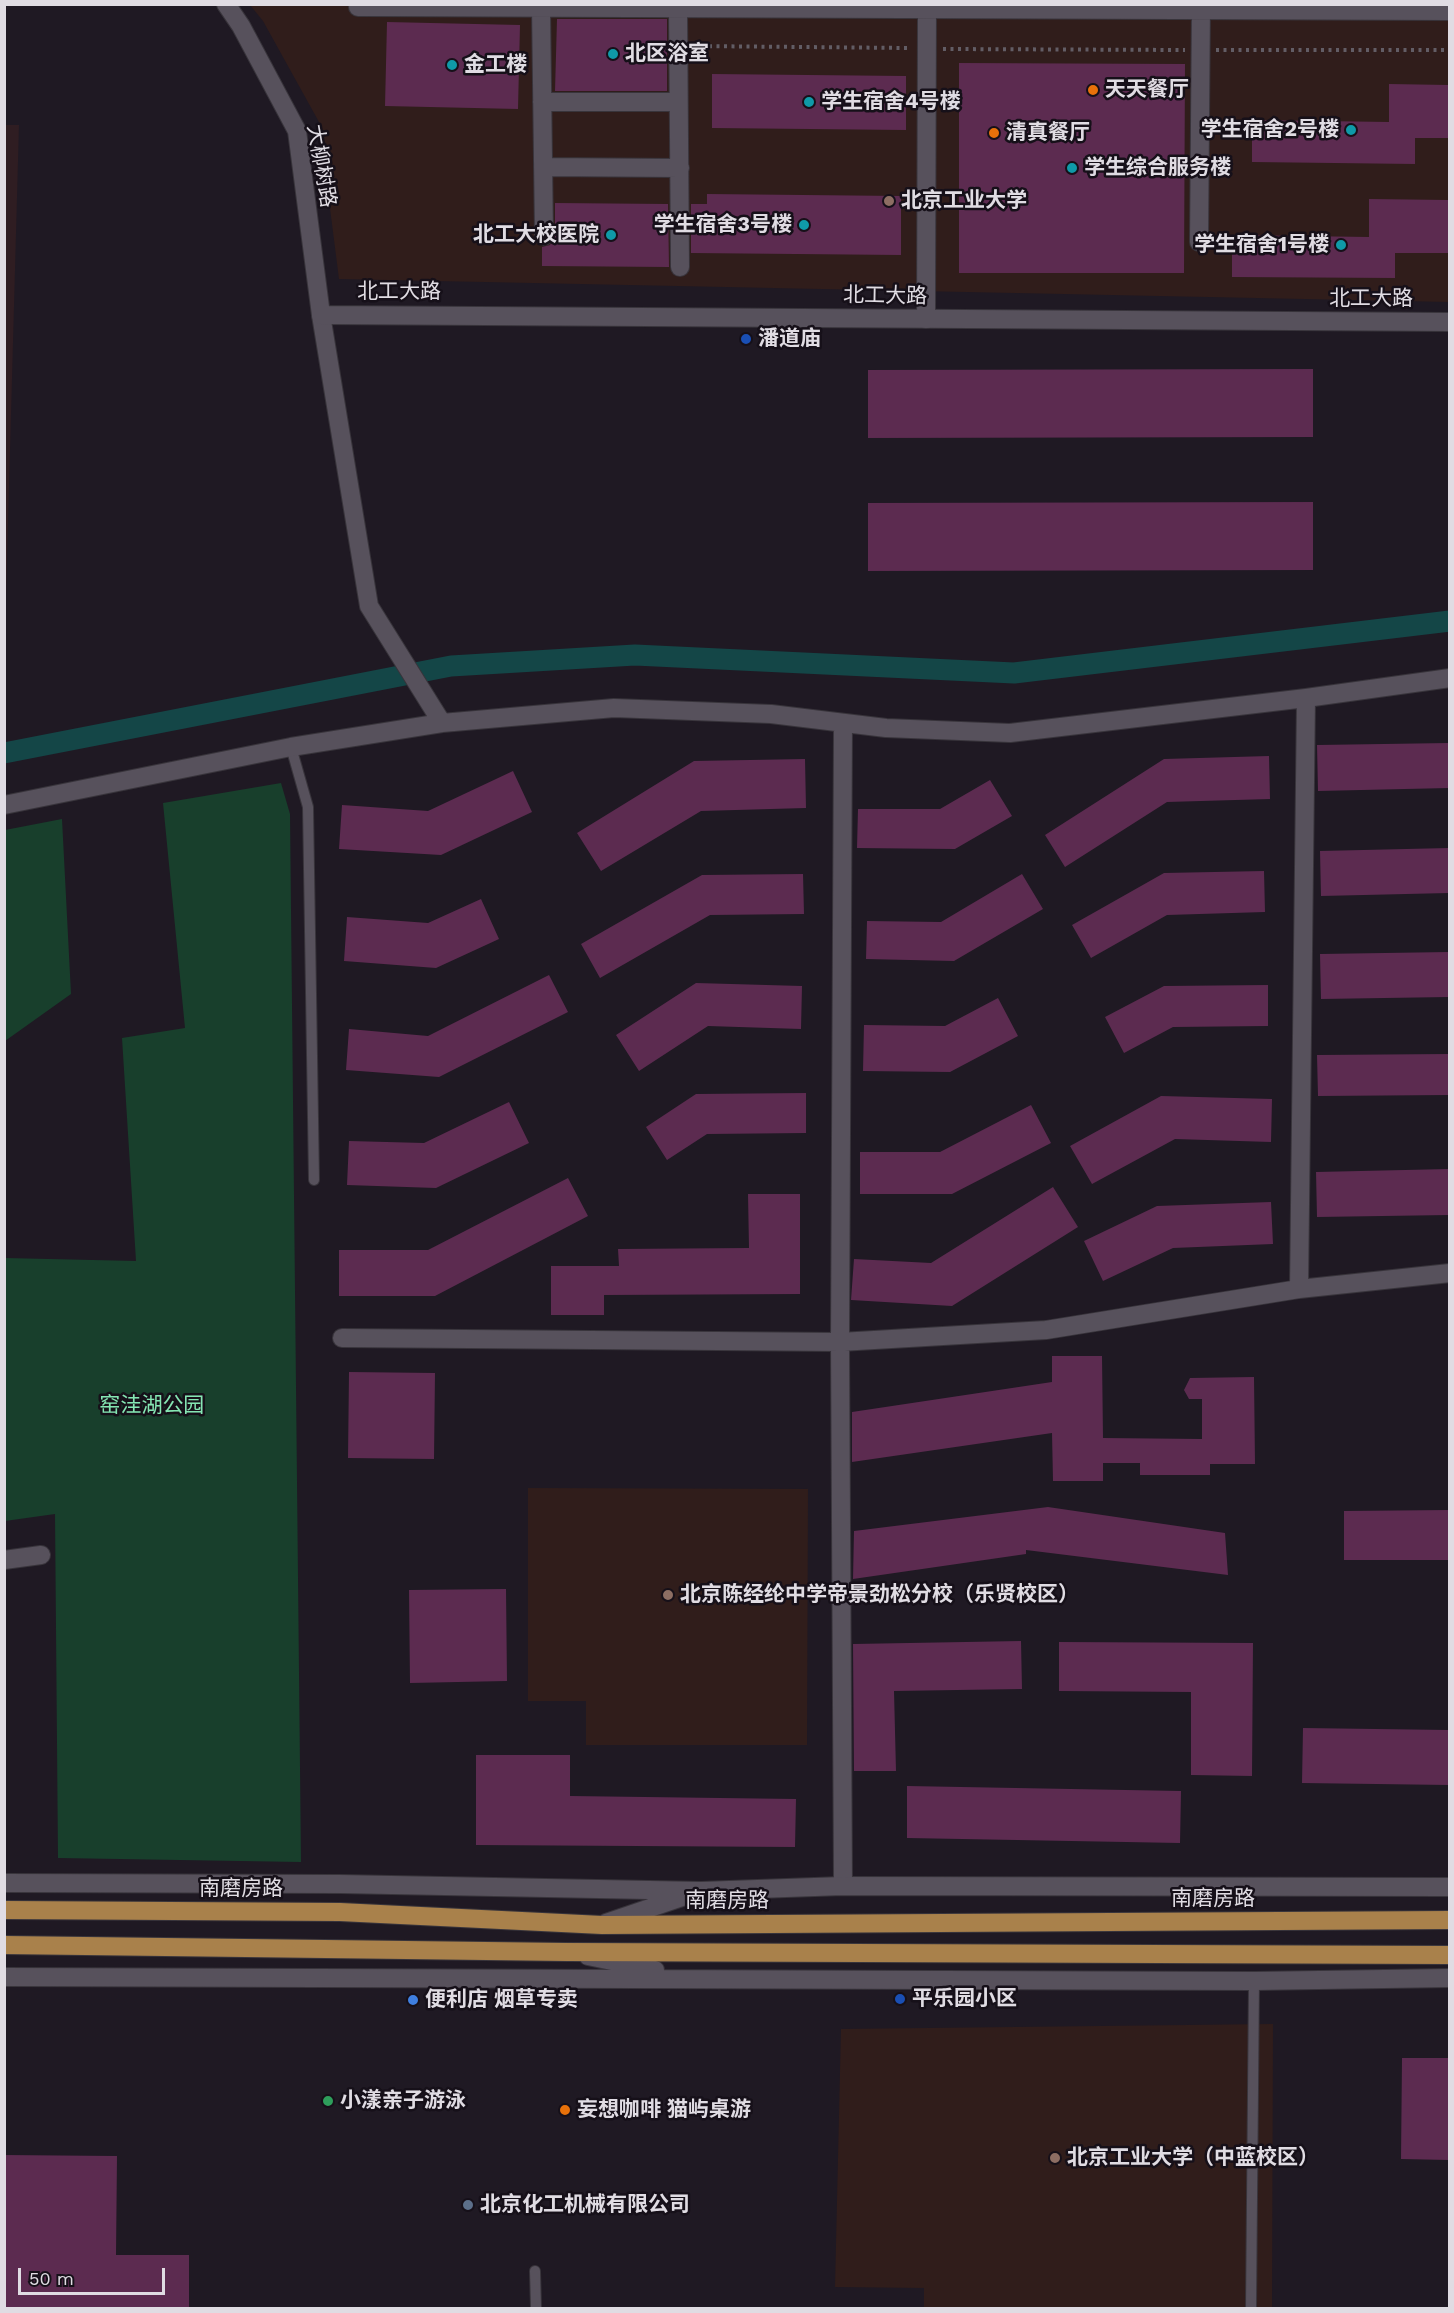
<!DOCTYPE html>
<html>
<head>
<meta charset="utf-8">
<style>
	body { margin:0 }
	#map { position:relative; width:1454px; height:2313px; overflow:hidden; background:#1f1923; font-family:"Work Sans",sans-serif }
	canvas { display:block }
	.frame { position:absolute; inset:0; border:6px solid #e0dce3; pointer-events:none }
	.scale { position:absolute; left:18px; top:2268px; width:147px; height:27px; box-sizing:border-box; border:3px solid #e0dce3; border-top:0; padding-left:8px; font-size:18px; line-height:21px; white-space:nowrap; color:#e0dce3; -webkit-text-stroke:4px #161019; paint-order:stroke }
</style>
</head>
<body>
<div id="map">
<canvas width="1454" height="2313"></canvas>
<div class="frame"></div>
<div class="scale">50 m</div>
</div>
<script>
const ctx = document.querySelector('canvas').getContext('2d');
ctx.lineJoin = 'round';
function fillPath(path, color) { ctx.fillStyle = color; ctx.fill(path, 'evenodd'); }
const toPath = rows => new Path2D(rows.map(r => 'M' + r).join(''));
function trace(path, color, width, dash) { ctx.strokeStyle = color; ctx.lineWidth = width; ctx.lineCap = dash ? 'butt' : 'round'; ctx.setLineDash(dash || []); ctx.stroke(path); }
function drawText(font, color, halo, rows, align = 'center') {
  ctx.font = font + ' "Work Sans","Noto Sans SC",sans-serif'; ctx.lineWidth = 5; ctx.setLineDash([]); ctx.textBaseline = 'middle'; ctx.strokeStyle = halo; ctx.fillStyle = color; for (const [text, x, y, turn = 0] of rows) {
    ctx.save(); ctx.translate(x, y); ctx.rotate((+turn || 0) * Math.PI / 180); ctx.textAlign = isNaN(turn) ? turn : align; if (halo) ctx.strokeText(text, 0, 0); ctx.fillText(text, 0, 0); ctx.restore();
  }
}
fillPath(toPath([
	[4,125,19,125,5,632,4,632]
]), '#2f1d22');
fillPath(toPath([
	[250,5,1449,5,1449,302,339,279,319,122,263,21],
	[528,1488,808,1489,807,1745,586,1745,586,1701,528,1701],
	[1273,2024,1272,2308,924,2308,924,2288,835,2287,841,2029]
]), '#301d1b');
fillPath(toPath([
	[281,783,290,814,301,1862,58,1858,55,1514,5,1521,5,1258,136,1261,122,1038,185,1028,163,803],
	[62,819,71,994,5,1041,5,830]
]), '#183f2c');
trace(toPath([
	[4,753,451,666,635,655,1014,673,1450,621]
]), '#144647', 21);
fillPath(toPath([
	[557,19,667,19,667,91,555,91],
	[387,22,520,25,518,109,385,106],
	[959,63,1185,64,1184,273,959,273],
	[712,74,906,76,906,130,712,128],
	[1389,84,1449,85,1449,138,1415,138,1415,164,1252,162,1252,120,1389,122],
	[707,194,901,196,901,255,691,253,691,204,707,204],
	[1369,199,1449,200,1449,253,1395,253,1395,278,1232,277,1232,235,1369,237],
	[555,203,668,204,669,267,542,266,542,247,550,245,555,236],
	[1313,369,1313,437,868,438,868,370],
	[1313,502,1313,570,868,571,868,503],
	[1449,743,1449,788,1318,791,1317,745],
	[1269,756,1270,799,1167,802,1065,867,1045,835,1164,759],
	[805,759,806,808,701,811,601,871,577,833,694,761],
	[513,771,532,812,441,855,339,849,342,805,428,811],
	[990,780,1012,816,955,849,857,848,858,809,940,809],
	[1449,848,1449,893,1321,896,1320,851],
	[1264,871,1265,912,1167,915,1091,958,1072,925,1164,873],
	[803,874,804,914,710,915,600,978,581,944,702,875],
	[1022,874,1043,909,954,961,866,959,867,921,941,922],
	[481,899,499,939,436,968,344,961,347,917,428,923],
	[1449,952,1449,997,1321,999,1320,954],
	[549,975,568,1012,439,1077,346,1070,349,1029,428,1036],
	[696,983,802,986,801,1029,708,1026,639,1071,616,1035],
	[1268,985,1268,1026,1173,1027,1124,1053,1105,1017,1164,986],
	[998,998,1018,1036,950,1072,863,1071,864,1025,945,1026],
	[1449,1054,1449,1095,1318,1096,1317,1055],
	[806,1093,806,1133,707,1134,667,1160,646,1127,696,1094],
	[1161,1096,1272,1099,1271,1142,1175,1139,1092,1184,1070,1146],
	[509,1102,529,1143,436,1188,347,1185,349,1141,424,1143],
	[1031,1105,1051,1143,952,1194,860,1194,860,1152,940,1152],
	[1449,1169,1449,1215,1317,1217,1316,1172],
	[568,1178,588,1216,435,1296,339,1296,339,1250,428,1250],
	[1053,1187,1078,1227,952,1306,851,1300,854,1259,931,1263],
	[748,1194,800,1194,800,1294,604,1295,604,1315,551,1315,551,1266,619,1266,618,1249,749,1248],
	[1271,1202,1273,1244,1173,1248,1103,1281,1084,1241,1157,1206],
	[1052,1356,1102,1356,1103,1438,1202,1439,1202,1399,1189,1399,1184,1390,1190,1378,1254,1377,1255,1464,1210,1464,1210,1475,1140,1475,1140,1463,1103,1463,1103,1481,1053,1481,1052,1433,852,1462,852,1412,1052,1382],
	[349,1372,435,1373,434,1459,348,1458],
	[1048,1507,1225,1533,1228,1575,1026,1550,1026,1554,853,1579,854,1531],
	[1449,1510,1449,1560,1344,1560,1344,1511],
	[506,1589,507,1681,410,1683,409,1590],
	[1021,1641,1022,1689,894,1691,896,1771,854,1771,853,1644],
	[1059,1642,1253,1643,1252,1776,1191,1775,1191,1692,1059,1691],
	[1303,1728,1449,1730,1449,1785,1302,1783],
	[476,1755,570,1755,570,1796,796,1799,795,1847,476,1845],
	[907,1786,1181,1791,1180,1843,907,1838],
	[1402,2058,1449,2058,1449,2160,1401,2159],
	[4,2155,117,2156,116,2255,189,2255,189,2308,4,2308]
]), '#5c2b50');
const lane = toPath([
	[291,747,308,807,314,1180],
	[535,2271,536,2308],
	[1251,2308,1254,1981]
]);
const street = toPath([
	[358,7,1450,11],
	[541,7,544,236],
	[678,8,680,267],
	[542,102,678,102],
	[543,167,680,168],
	[1199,242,1201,4],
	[321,315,369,606,442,723],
	[926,319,927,8],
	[4,805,291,747,442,723,614,708,771,714,886,728,1010,733,1306,698,1450,678],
	[1299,1289,1306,698],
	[342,1338,840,1342,1046,1330,1299,1289,1450,1273],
	[4,1560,41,1555],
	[843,1886,840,1342,843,723]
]);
const secondary = toPath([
	[226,4,241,26,297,131,321,315,1450,322],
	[4,1883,340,1884,701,1891,843,1886,1450,1887],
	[606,1923,688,1895],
	[588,1956,655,1970],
	[4,1977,1254,1981,1450,1978]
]);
const primary = toPath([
	[4,1910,340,1912,602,1925,1450,1920],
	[4,1945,566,1952,1450,1955]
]);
trace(lane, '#38343b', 12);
trace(street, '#38343b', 20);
trace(secondary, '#38343b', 20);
trace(primary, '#38343b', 20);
trace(toPath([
	[694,46,909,48],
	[943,49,1185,50],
	[1216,50,1450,50]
]), '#625d65', 4, [3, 4.5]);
trace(lane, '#57515c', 10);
trace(street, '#57515c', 18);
trace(secondary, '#57515c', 18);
trace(primary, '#a9814b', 18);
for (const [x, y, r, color] of [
	[613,54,6,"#0f9aa8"],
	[452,65,6,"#0f9aa8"],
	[1093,90,6,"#e8710a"],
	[809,102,6,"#0f9aa8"],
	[1351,130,6,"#0f9aa8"],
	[994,133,6,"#e8710a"],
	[1072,168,6,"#0f9aa8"],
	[889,201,6,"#8d6e63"],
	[804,225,6,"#0f9aa8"],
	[611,235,6,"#0f9aa8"],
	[1341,245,6,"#0f9aa8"],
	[746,339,6,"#1a4fb4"],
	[668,1595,6,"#8d6e63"],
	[900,1999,6,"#1a4fb4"],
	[413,2000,6,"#3f7fe0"],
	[328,2101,6,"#2e9e5b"],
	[565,2110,6,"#e8710a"],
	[1055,2158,6,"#8d6e63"],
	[468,2205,6,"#5c6f8a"]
]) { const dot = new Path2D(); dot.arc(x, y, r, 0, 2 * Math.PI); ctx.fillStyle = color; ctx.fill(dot); trace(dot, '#161019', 2); }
drawText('bold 21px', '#e0dce3', '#161019', [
	["北区浴室",625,54],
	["金工楼",464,65],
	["天天餐厅",1105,90],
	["学生宿舍4号楼",821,102],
	["学生宿舍2号楼",1339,130,"right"],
	["清真餐厅",1006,133],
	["学生综合服务楼",1084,168],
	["北京工业大学",901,201],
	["学生宿舍3号楼",792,225,"right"],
	["北工大校医院",599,235,"right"],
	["学生宿舍1号楼",1329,245,"right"],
	["潘道庙",758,339],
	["北京陈经纶中学帝景劲松分校（乐贤校区）",680,1595],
	["平乐园小区",912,1999],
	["便利店 烟草专卖",425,2000],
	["小漾亲子游泳",340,2101],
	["妄想咖啡 猫屿桌游",577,2110],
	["北京工业大学（中蓝校区）",1067,2158],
	["北京化工机械有限公司",480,2205]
], 'left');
drawText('21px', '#e0dce3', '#161019', [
	["大柳树路",321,166,80],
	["北工大路",399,292],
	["北工大路",885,296,1],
	["北工大路",1371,299],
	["南磨房路",241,1889],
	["南磨房路",1213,1899],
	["南磨房路",727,1901]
]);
drawText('21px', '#85e6b3', '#161019', [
	["窑洼湖公园",152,1406]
]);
</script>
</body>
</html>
